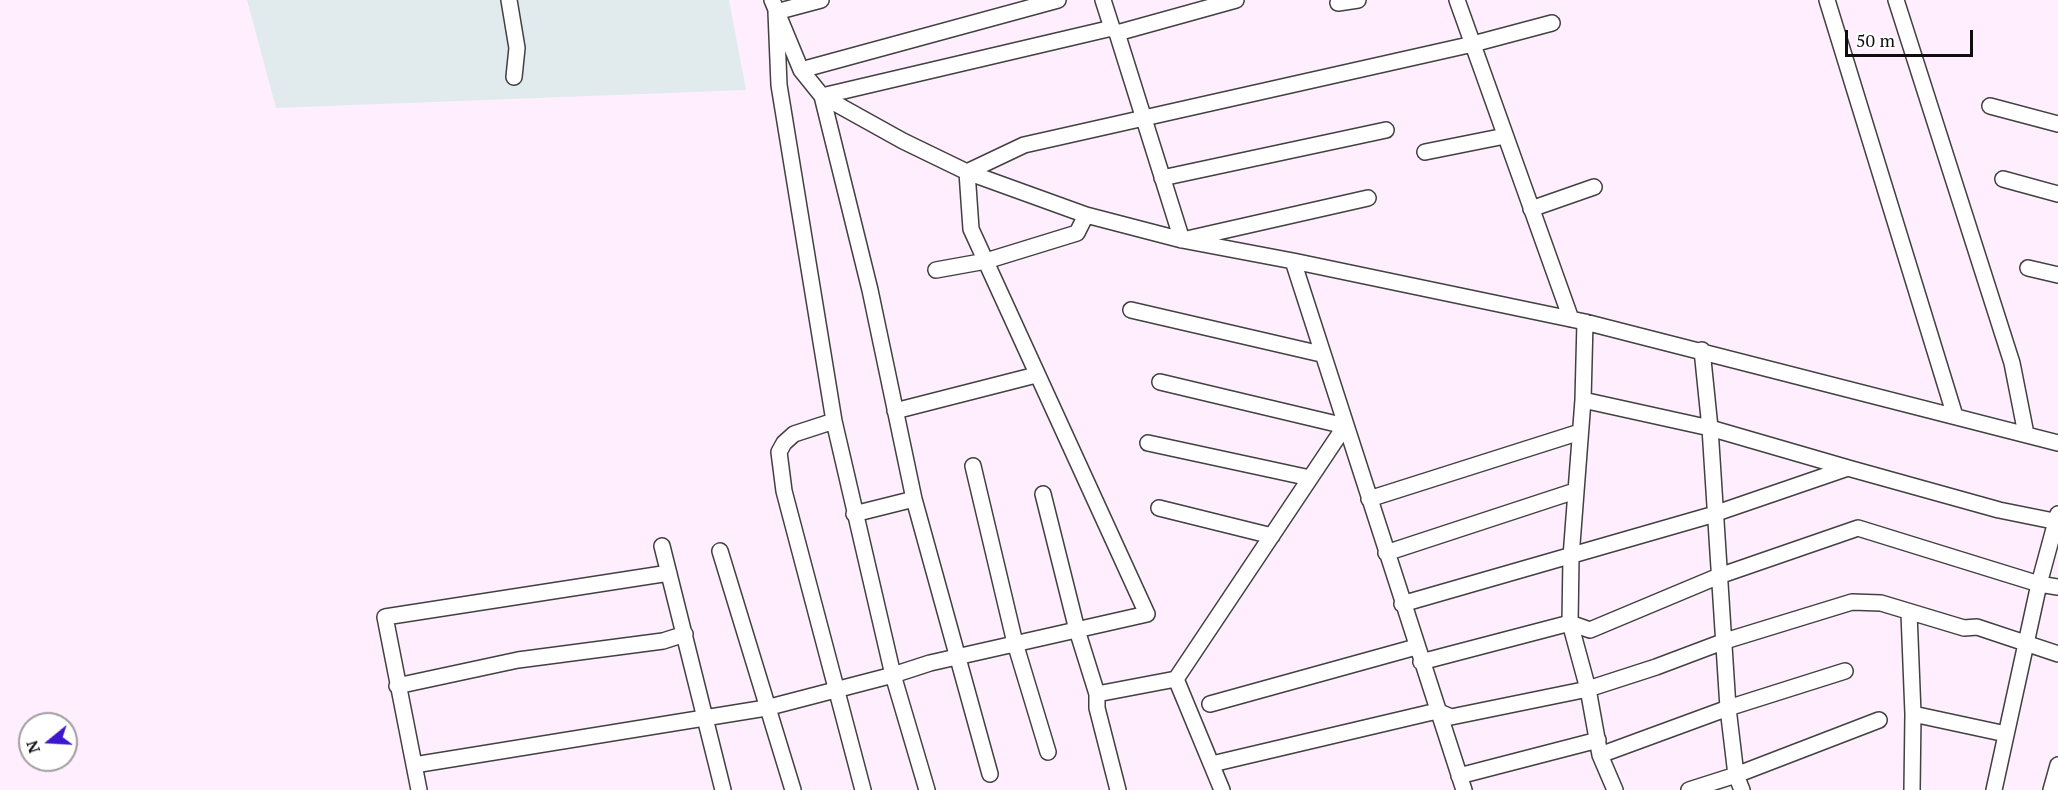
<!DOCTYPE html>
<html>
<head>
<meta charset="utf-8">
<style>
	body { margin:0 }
	#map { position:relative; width:2058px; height:790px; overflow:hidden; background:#ffeefe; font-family:"PT Serif",serif }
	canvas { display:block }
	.north { position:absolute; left:18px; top:712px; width:60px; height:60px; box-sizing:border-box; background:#fff; border:2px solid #9f9f9f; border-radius:50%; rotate:252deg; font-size:16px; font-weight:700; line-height:24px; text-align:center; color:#0e0e0e }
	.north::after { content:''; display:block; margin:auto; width:21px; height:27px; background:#3d16cd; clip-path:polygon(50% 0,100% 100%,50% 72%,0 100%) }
	.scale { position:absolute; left:1845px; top:30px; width:128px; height:27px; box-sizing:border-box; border:3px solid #0e0e0e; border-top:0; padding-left:8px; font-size:18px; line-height:21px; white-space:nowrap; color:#0e0e0e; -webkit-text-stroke:4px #fff; paint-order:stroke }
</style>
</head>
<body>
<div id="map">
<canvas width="2058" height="790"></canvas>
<div class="north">N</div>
<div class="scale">50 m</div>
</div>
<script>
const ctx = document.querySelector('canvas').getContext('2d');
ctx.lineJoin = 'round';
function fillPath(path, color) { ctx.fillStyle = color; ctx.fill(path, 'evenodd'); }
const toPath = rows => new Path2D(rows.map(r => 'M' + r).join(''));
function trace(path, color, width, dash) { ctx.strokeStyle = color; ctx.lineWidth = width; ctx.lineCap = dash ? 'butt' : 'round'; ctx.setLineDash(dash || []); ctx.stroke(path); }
fillPath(toPath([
	[247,0,729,0,746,90,276,108]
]), '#e1ebed');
const street = toPath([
	[509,0,517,48,514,77],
	[772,0,801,70,822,96,903,141,967,172,971,229,1147,614,930,663,893,675,834,421,779,85,776,12],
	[1103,0,1112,28,1117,33,1182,240],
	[1457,0,1571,319],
	[1827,0,1955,416],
	[1896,0,2012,363,2026,434],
	[1338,3,1358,0],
	[776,12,821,0],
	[1117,33,1236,0],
	[801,70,1058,0],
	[1990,106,2058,124],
	[1425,152,1505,136],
	[1162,178,1386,130],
	[2003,179,2058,194],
	[1531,209,1594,187],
	[1187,239,1368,198],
	[1293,261,1182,240,1086,215,967,172,1024,145,1473,44,1552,23],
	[2028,268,2058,275],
	[936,270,986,261,1077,233,1086,215],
	[1131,310,1321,354],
	[1585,322,1583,400,1571,557,1570,623,1588,689,1600,755,1615,790],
	[1702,350,1710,428,1728,708,1736,775,1742,790],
	[1583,400,1710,428,1848,468],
	[895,411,1036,375],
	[834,421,794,434,784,443,779,452,784,491,863,790],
	[1148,443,1310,478],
	[973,466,1015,643,1048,752],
	[1043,494,1077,630,1097,694,1097,708,1118,790],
	[914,499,990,774],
	[1369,499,1580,432],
	[1159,508,1272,536],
	[854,514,914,499,870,290,822,96,1112,28],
	[662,546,723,790],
	[720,551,793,790],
	[1386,553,1575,491],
	[1402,604,1708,516,1848,468,1999,510,2058,522],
	[1909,613,1913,714,1912,790],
	[1421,662,1570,623,1590,630,1719,576,1858,528,2039,584,2058,587],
	[1176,679,1222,790],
	[397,686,518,660,663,641,685,634],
	[1097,694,1176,679,1345,426,1160,382],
	[1210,704,1416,647],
	[1913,714,2006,734],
	[1600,755,1728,708,1845,671],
	[1212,764,1437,711,1451,717,1588,689,1656,667,1725,641,1852,602,1881,603,1964,628,1977,627,2058,654],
	[414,765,766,708,893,675,927,790],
	[1459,776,1598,740],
	[419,790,385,617,669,573],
	[1464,790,1293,261,1585,322,2058,443],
	[1689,790,1736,775,1879,720],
	[1994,790,2039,584,2058,514],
	[2051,790,2058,765]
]);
trace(street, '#414141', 18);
trace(street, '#fff', 15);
</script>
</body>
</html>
